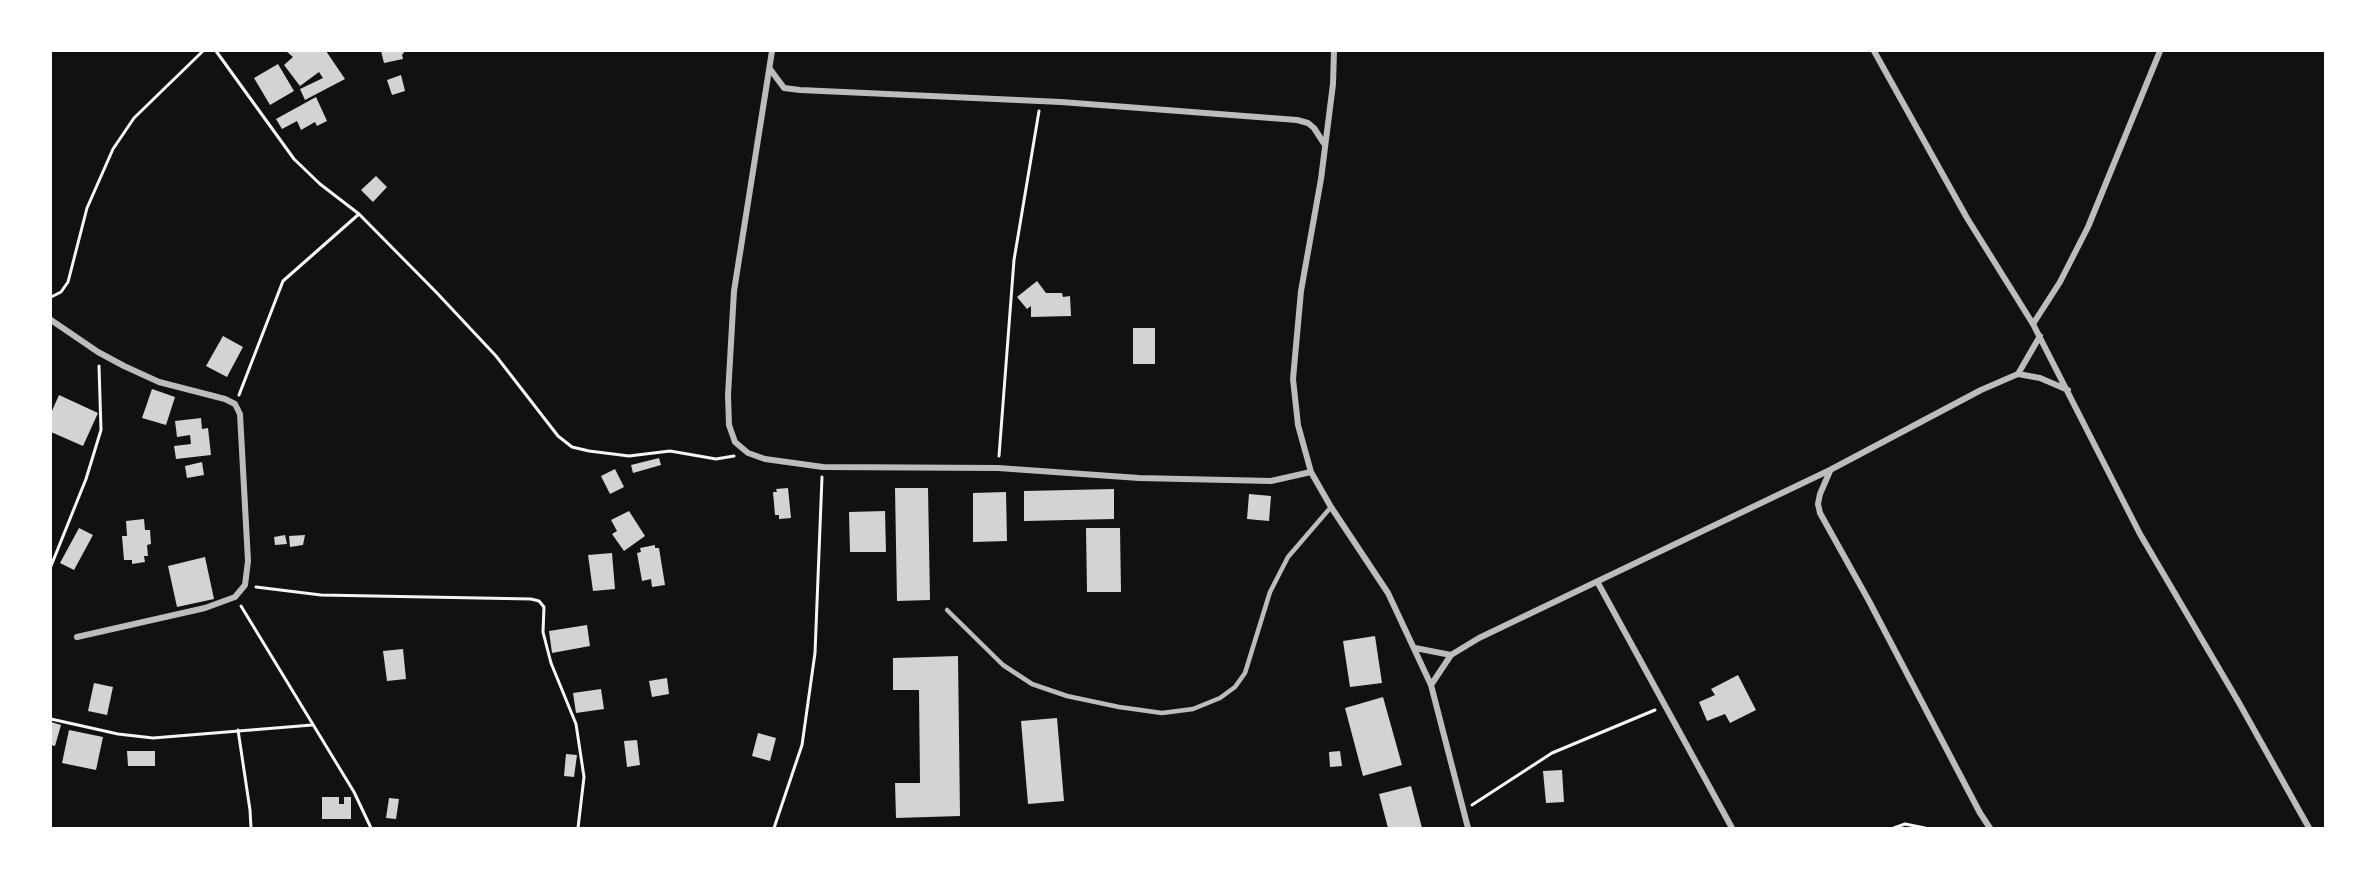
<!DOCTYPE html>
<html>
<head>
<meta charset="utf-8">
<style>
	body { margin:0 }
	#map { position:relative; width:2376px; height:879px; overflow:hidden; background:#111; font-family:"DM Sans",sans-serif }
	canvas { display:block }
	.frame { position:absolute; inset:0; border:52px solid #fff; pointer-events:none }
</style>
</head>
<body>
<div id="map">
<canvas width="2376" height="879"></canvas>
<div class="frame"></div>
</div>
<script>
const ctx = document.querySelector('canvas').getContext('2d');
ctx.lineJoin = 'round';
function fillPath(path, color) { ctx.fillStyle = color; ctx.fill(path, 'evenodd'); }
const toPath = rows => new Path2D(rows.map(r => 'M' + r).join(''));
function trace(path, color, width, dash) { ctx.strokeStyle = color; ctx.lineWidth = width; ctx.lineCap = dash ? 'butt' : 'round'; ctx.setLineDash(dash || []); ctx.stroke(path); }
fillPath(toPath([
	[286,51,326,51,345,79,305,100,300,89,323,78,319,72,300,86,284,65,293,57],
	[381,51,405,51,402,55,403,59,384,63],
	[278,64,294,91,270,105,254,78],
	[401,75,405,91,392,95,387,80],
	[316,97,327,121,317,126,315,122,301,130,297,121,282,129,276,119],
	[376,176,387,187,373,202,361,190],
	[1037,281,1046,293,1062,293,1063,297,1070,296,1071,316,1031,317,1031,306,1027,309,1017,297],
	[1133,328,1155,328,1155,364,1133,364],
	[223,336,243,347,227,377,206,366],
	[152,389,175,397,166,425,142,418],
	[59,395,98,413,83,446,51,432,51,413],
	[201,418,202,429,208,428,211,455,176,459,174,446,191,444,190,435,177,437,175,421],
	[659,458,661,465,633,473,631,465],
	[202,462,204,475,187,478,185,466],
	[615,469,624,487,610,494,601,476],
	[788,488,791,518,779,519,779,515,775,515,773,492,777,492,776,489],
	[895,488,928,488,930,600,897,601],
	[1114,489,1114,519,1024,521,1024,491],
	[1006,492,1007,541,973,542,973,493],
	[1249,494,1271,496,1269,521,1247,519],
	[629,511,645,536,624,551,612,534,617,531,611,520],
	[885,511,886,552,850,552,849,512],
	[144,519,145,530,150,530,151,544,147,545,148,556,144,556,145,562,132,564,132,560,124,560,122,536,127,536,126,521],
	[79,528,93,535,74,570,60,563],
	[1086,528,1120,528,1121,592,1087,592],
	[285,535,287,544,275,545,274,537],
	[305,535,303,545,290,547,289,536],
	[655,545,655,548,659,548,665,585,652,587,651,579,642,581,637,553,641,552,640,548],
	[612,553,615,589,593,591,588,555],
	[205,557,214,599,177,607,168,566],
	[587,625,590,646,552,653,549,631],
	[1375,636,1382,683,1350,687,1343,641],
	[403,649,406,679,387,681,383,651],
	[958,656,960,816,896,818,895,783,920,783,919,690,893,690,893,658],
	[1738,675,1756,710,1730,723,1725,714,1707,721,1699,702,1715,695,1711,689],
	[667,678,669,694,652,697,649,681],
	[94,683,113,687,107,715,88,711],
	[601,689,604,709,576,713,573,693],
	[1383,697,1402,765,1363,776,1345,708],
	[1057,718,1064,801,1028,804,1021,721],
	[51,722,61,725,55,746,51,745],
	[69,730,103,737,96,770,62,763],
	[758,733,776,738,770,761,752,756],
	[637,740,640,765,627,767,624,741],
	[127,751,155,751,155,766,128,766],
	[1340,751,1342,766,1330,767,1329,752],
	[566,754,577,755,574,777,564,776],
	[1562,770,1564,802,1546,803,1543,771],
	[1411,786,1422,828,1388,828,1379,794],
	[322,797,339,797,339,804,344,804,344,797,351,797,351,819,322,819],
	[389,798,399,799,396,819,386,818]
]), '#d3d3d3');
trace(toPath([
	[216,51,294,159,320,184,359,214,437,293,496,356,558,436,572,447,589,451,629,456,670,451,716,459,734,456],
	[51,297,61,292,68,282,87,208,113,149,134,118,203,51],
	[239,395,283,281,359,214],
	[999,456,1014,260,1039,111],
	[51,566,86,479,101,430,99,366],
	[256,587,321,595,531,599,539,601,544,607,543,632,551,663,576,724,584,777,578,828],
	[241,606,354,792,371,828],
	[51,719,118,734,153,738,312,725],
	[238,730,250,810,251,828],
	[1472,805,1552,753,1655,710],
	[774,828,802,745,815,653,822,477],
	[1894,828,1905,824,1925,828]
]), '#f5f5f5', 3);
trace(toPath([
	[947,610,1003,665,1032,684,1067,696,1119,707,1162,713,1193,709,1220,698,1235,687,1245,673,1270,592,1288,557,1331,507]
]), '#bcbcbc', 4.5);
trace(toPath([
	[772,51,734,291,728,395,729,425,735,442,748,453,765,459,823,467,998,468,1139,478,1271,481,1311,472],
	[1334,51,1333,84,1321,179,1301,291,1293,379,1298,425,1311,472,1331,507,1388,593,1431,685,1468,828],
	[1874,51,1967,218,2033,324,2140,534,2238,701,2309,828],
	[770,69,784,88,800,90,1061,102,1297,120,1308,123,1314,128,1325,145],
	[51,320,98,352,124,366,159,382,225,399,235,404,240,414,248,561,245,585,235,597,205,608,77,637],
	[2033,324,2060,282,2088,227,2160,51],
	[2018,374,2040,336],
	[1830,471,1820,494,1818,504,1820,513,1869,601,1980,813,1990,828],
	[1598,583,1732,828],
	[1415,648,1451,655],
	[1431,685,1451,655,1479,638,1830,470,1981,390,2018,374,2040,378,2068,390]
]), '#bcbcbc', 6);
</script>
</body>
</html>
